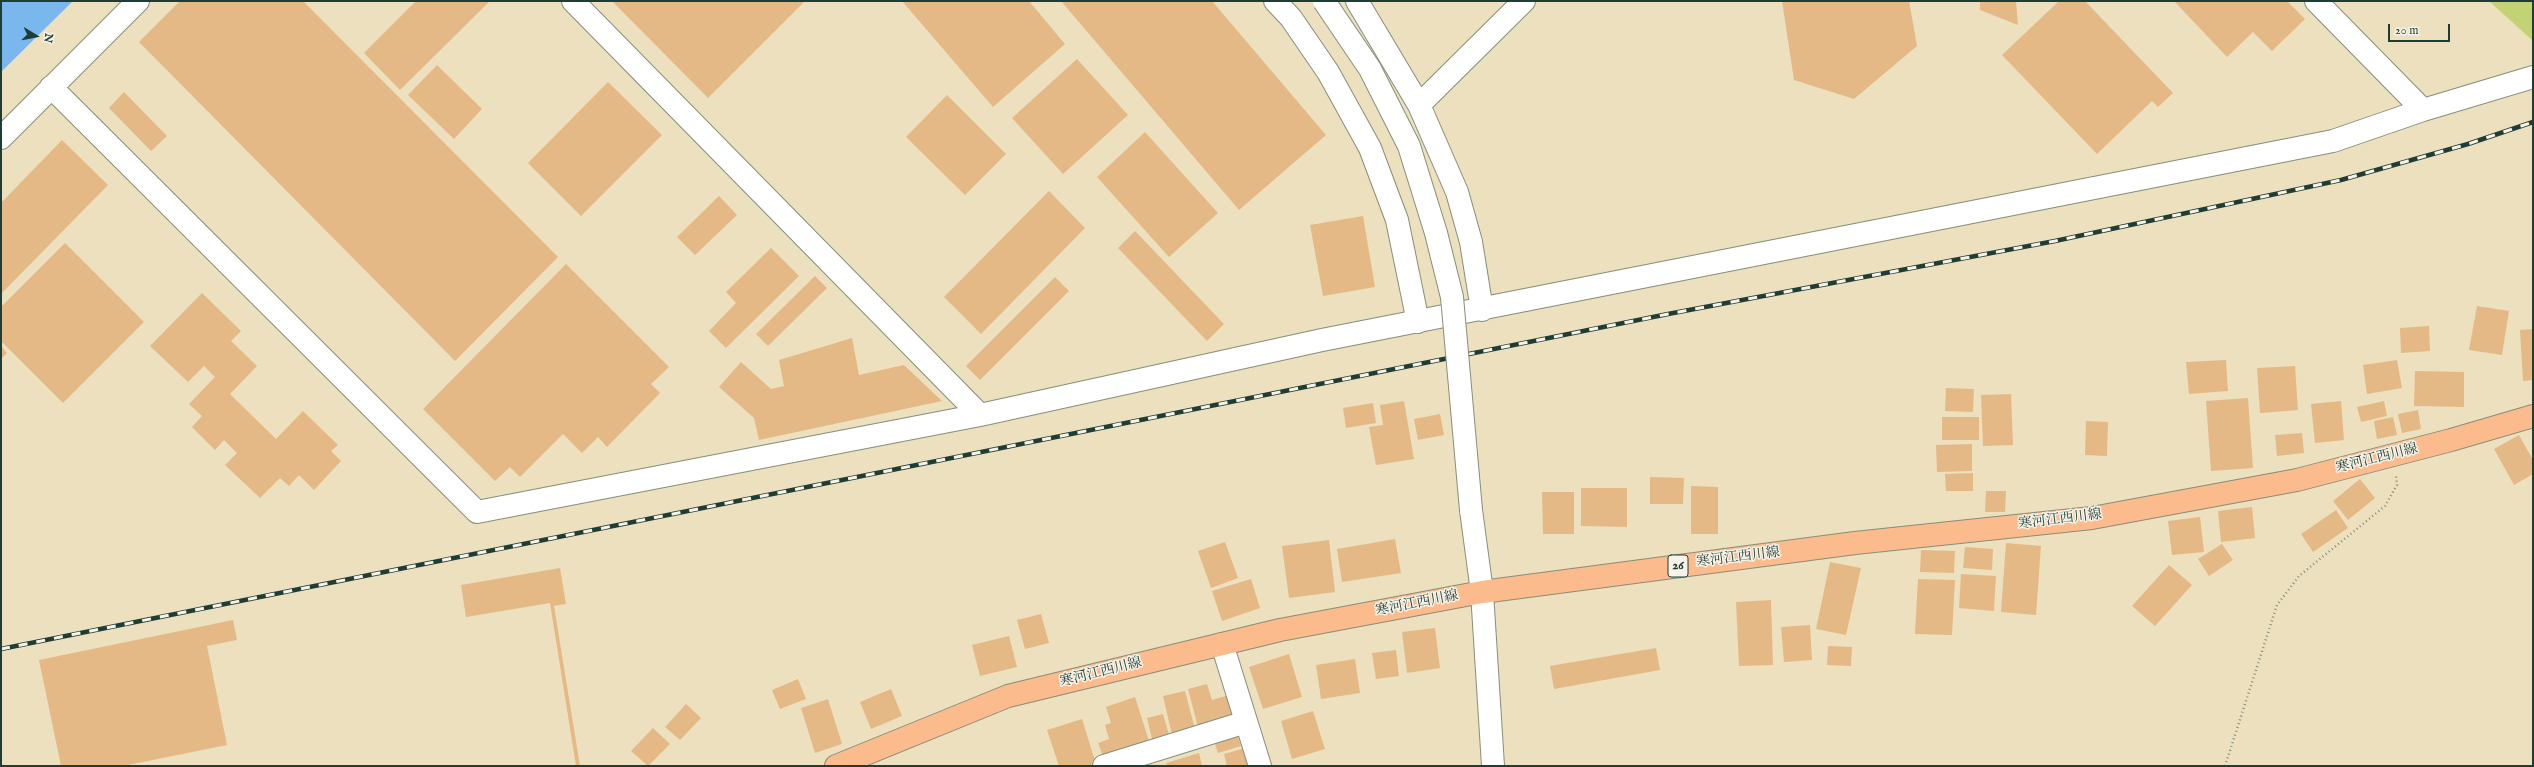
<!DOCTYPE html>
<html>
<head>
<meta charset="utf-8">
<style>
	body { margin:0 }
	#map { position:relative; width:2534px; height:767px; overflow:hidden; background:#ece0bf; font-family:"IM FELL English",serif }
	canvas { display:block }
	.frame { position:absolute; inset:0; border:2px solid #1f3d34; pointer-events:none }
	.north { position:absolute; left:16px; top:16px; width:40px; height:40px; -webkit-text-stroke:3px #f7f3e8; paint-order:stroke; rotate:100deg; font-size:11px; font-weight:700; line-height:16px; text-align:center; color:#1f3d34 }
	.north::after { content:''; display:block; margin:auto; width:14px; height:18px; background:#1f3d34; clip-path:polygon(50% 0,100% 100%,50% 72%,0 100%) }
	.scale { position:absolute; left:2388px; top:24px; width:62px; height:18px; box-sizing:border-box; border:2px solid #1f3d34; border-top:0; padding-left:5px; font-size:12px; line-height:14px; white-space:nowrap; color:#1f3d34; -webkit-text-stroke:3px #f7f3e8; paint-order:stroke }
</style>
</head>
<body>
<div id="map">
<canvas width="2534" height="767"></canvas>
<div class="frame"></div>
<div class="north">N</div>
<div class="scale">20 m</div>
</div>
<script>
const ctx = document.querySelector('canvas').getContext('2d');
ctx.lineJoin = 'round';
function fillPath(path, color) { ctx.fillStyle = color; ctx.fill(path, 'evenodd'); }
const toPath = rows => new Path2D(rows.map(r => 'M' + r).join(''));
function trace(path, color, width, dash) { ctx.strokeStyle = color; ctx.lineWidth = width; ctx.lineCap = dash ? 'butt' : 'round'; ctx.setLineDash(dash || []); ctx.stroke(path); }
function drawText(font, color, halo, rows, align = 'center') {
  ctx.font = font + ' "IM FELL English","Noto Serif JP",serif'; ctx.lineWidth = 3; ctx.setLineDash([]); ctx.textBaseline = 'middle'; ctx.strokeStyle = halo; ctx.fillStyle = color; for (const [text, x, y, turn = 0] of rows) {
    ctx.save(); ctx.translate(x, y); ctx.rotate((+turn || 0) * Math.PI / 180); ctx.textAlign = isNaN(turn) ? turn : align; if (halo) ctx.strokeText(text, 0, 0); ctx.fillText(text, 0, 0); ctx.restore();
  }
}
fillPath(toPath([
	[2489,1,2533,1,2533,41]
]), '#c3d274');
fillPath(toPath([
	[1,1,73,1,1,72]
]), '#7ab7ed');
fillPath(toPath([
	[180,1,303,1,558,257,455,361,139,42],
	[416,1,490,1,400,90,364,53],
	[612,1,805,1,708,98],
	[902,1,1029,1,1065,44,993,107],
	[1061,1,1212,1,1326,135,1239,210],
	[1782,1,1909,1,1917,46,1854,99,1794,80],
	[1980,1,2016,1,2018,25,1980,10],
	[2059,1,2085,1,2173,93,2158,107,2152,101,2097,154,2002,55],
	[2174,1,2287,1,2305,19,2272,51,2253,32,2227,57],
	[1077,59,1128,115,1063,174,1012,118],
	[437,65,482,109,454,139,408,95],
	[608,82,662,135,581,216,528,163],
	[124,92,167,136,151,151,109,108],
	[947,95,1006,154,965,195,906,137],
	[1145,132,1218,213,1169,257,1097,177],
	[62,140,108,185,1,294,1,203],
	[1049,191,1085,228,981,334,944,297],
	[719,196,737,215,695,255,677,237],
	[1363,216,1375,287,1323,296,1310,225],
	[1135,231,1224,324,1207,341,1118,248],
	[65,243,144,322,63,403,1,341,1,307],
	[771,248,799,276,726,348,709,331,736,303,726,292],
	[566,264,669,367,651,384,660,393,607,447,598,437,582,453,563,434,520,477,510,467,495,481,423,409],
	[815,276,827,288,768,346,756,334],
	[1055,277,1069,291,980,380,966,366],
	[202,293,241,331,231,341,257,366,230,394,276,439,303,411,338,445,331,451,341,461,314,490,299,475,289,486,280,478,260,498,225,465,237,453,224,440,215,450,192,427,202,416,189,404,215,377,204,366,188,382,150,346],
	[2477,306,2509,311,2502,355,2469,350],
	[2429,326,2430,351,2401,353,2400,328],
	[2533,329,2533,380,2523,381,2520,330],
	[852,338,859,375,904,365,942,401,759,440,754,418,719,387,741,362,771,389,784,386,779,360],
	[1,346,7,353,1,359],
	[2226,360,2228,391,2189,394,2186,362],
	[2397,360,2402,388,2367,394,2363,365],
	[2295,366,2298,410,2260,413,2257,368],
	[2415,371,2464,372,2464,407,2414,406],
	[1946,388,1974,389,1973,412,1945,411],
	[2011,394,2013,445,1983,446,1981,395],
	[2248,398,2253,468,2211,471,2206,401],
	[1404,401,1414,459,1376,465,1369,427,1383,425,1380,405],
	[2341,401,2344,440,2315,443,2311,404],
	[2384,401,2387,416,2361,422,2357,407],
	[1373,403,1376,423,1346,428,1343,408],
	[2418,410,2421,429,2402,433,2398,414],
	[1440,414,1444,435,1418,440,1414,419],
	[1942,417,1979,417,1979,440,1942,440],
	[2393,417,2397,435,2377,439,2374,421],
	[2086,421,2108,422,2107,456,2085,455],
	[2302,433,2304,453,2277,456,2275,435],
	[2519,435,2533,460,2533,474,2514,485,2494,449],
	[1972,444,1972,471,1937,472,1936,445],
	[1973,473,1973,491,1946,491,1945,474],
	[1650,477,1684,478,1683,504,1650,504],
	[2360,479,2375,498,2348,520,2333,501],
	[1691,486,1718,487,1718,534,1691,534],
	[1581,488,1627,488,1627,527,1581,526],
	[1986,491,2006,491,2005,512,1985,512],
	[1542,492,1574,492,1574,534,1543,534],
	[2252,507,2255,538,2221,542,2218,511],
	[2336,510,2348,528,2313,552,2301,534],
	[2200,517,2204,552,2172,555,2168,521],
	[1395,539,1401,573,1342,582,1337,549],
	[1329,540,1335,592,1289,598,1282,546],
	[1225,542,1238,578,1211,588,1198,551],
	[2006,543,2041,546,2036,615,2001,612],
	[2222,544,2233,560,2209,576,2198,559],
	[1965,547,1993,549,1992,570,1963,568],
	[1921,550,1955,551,1954,573,1920,572],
	[1830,562,1861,568,1846,635,1816,629],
	[2169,565,2192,585,2155,626,2132,606],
	[560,568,566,604,554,606,580,766,576,766,550,603,466,617,461,585],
	[1961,574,1996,576,1994,611,1959,608],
	[1251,579,1260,608,1222,621,1212,591],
	[1918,579,1955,580,1952,635,1915,634],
	[1771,600,1773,665,1739,666,1736,602],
	[1041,614,1049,643,1025,649,1017,620],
	[233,620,237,640,207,646,227,745,123,766,61,766,39,660],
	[1810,625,1812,660,1784,662,1781,627],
	[1435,628,1440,668,1407,673,1402,632],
	[1009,636,1017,667,980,676,972,645],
	[1828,646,1852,647,1851,666,1827,665],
	[1656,648,1660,670,1554,689,1550,666],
	[1396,650,1399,676,1376,679,1372,653],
	[1289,654,1302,697,1263,709,1249,667],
	[1355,659,1360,693,1321,699,1316,665],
	[798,679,806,699,780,709,772,690],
	[1207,684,1212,700,1232,694,1239,719,1199,731,1188,689],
	[891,689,902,716,871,729,860,702],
	[1185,691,1195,729,1172,735,1163,696],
	[1135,697,1150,744,1104,759,1098,743,1109,739,1105,725,1111,723,1106,707],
	[828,699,842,744,815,753,801,708],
	[686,704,701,718,680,740,665,727],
	[1313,711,1325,749,1292,759,1281,721],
	[1163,714,1170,738,1153,743,1147,718],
	[1082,719,1096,764,1089,766,1059,766,1047,730],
	[653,728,670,744,648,766,631,751],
	[1236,731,1241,746,1218,753,1213,738],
	[1248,747,1254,766,1227,766,1224,754],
	[1199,753,1202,766,1167,766,1166,763]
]), '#e5b986');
const minor = toPath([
	[573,1,980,415],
	[1275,1,1291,18,1328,72,1370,148,1397,220,1418,322],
	[1357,1,1419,105,1457,192,1471,242,1482,310],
	[2316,1,2423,110],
	[51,87,477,512,980,415,1322,340,2333,141,2423,110,2533,77],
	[1419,105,1524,1],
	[1,138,138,1],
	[1471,510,1482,592,1493,766],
	[1222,644,1260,766],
	[1104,766,1246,722]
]);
const major = toPath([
	[836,766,1008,696,1280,630,1482,592,1855,543,2092,518,2297,480,2451,440,2533,416]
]);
trace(minor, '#868e7a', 24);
trace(major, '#868e7a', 24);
trace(toPath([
	[2225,766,2277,605,2299,576,2385,506,2397,485,2396,476]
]), '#868e7a', 2.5, [1, 3]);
trace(minor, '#fff', 22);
trace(major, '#fbbb8c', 22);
const rail = toPath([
	[1,649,1668,314,2055,241,2341,180,2468,144,2533,122]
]);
trace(rail, '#1f3d34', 4.5);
trace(rail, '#f7f3e8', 3, [9]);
const minorBridge = toPath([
	[1324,1,1370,69,1409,146,1436,233,1452,297,1471,510]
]);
trace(minorBridge, '#868e7a', 24, []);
trace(minorBridge, '#fff', 22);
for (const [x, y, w] of [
	[1678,566,20]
]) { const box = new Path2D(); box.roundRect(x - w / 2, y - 11, w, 22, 3); ctx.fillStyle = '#f7f3e8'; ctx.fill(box); trace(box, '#1f3d34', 1); }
drawText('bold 13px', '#1f3d34', null, [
	["26",1678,566]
]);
drawText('14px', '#1f3d34', '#f7f3e8', [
	["寒河江西川線",2377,459,-14],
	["寒河江西川線",2060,520,-7],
	["寒河江西川線",1738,558,-7],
	["寒河江西川線",1417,604,-11],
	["寒河江西川線",1101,673,-14]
]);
</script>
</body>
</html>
